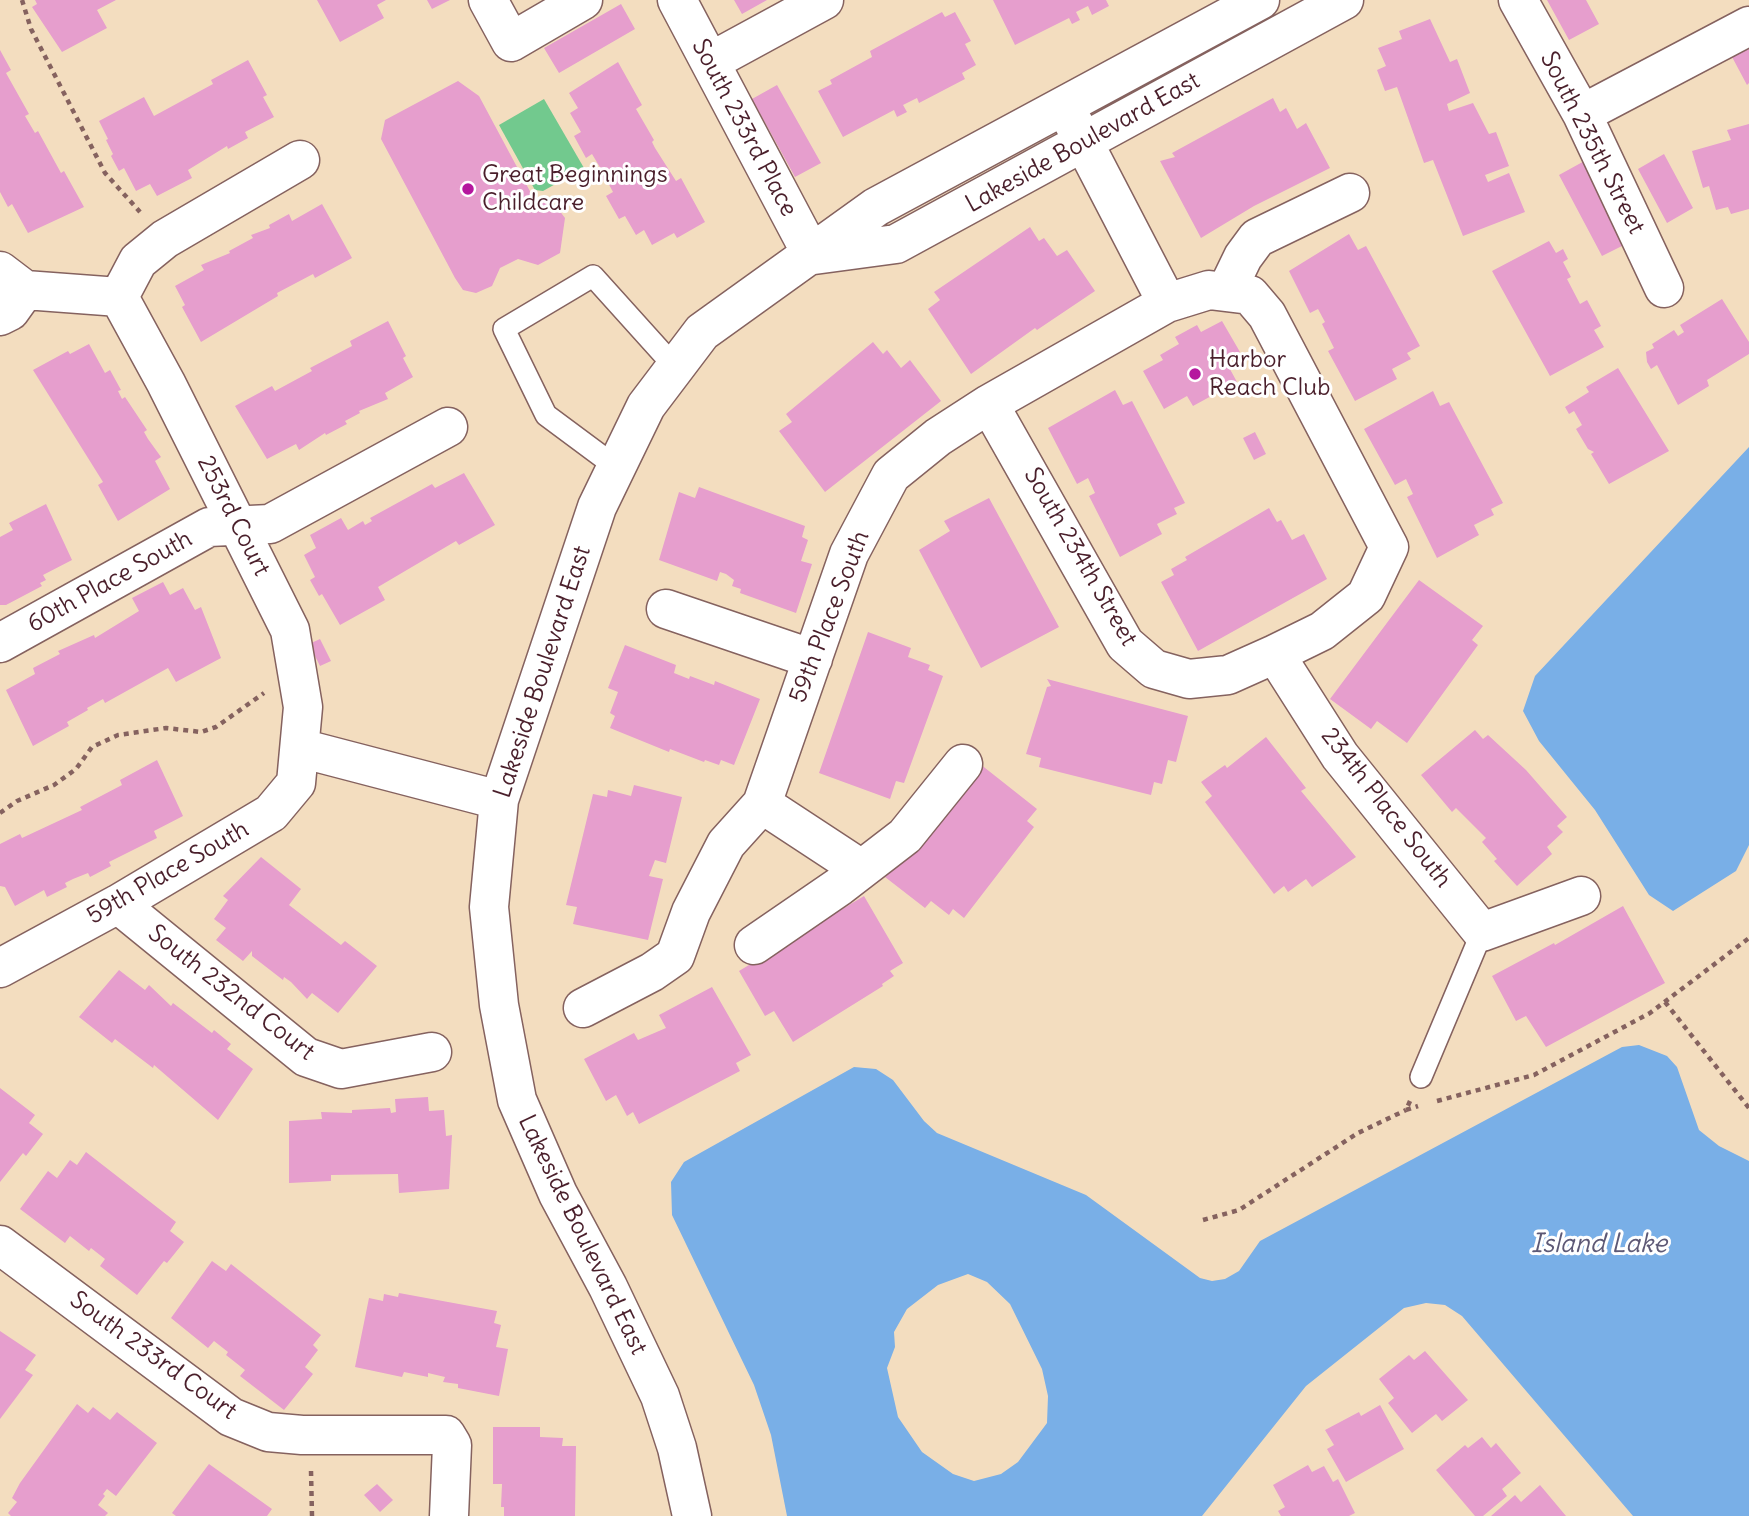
<!DOCTYPE html>
<html>
<head>
<meta charset="utf-8">
<style>
	body { margin:0 }
	canvas { display:block; background:#f3ddbf }
</style>
</head>
<body>
<canvas width="1749" height="1516"></canvas>
<script>
const ctx = document.querySelector('canvas').getContext('2d');
ctx.lineJoin = 'round';
function fillPath(path, color) { ctx.fillStyle = color; ctx.fill(path, 'evenodd'); }
const toPath = rows => new Path2D(rows.map(r => 'M' + r).join(''));
function trace(path, color, width, dash) { ctx.strokeStyle = color; ctx.lineWidth = width; ctx.lineCap = dash ? 'butt' : 'round'; ctx.setLineDash(dash || []); ctx.stroke(path); }
function drawText(font, color, halo, rows, align = 'center') {
  ctx.font = font + ' Delius,sans-serif'; ctx.lineWidth = 6; ctx.setLineDash([]); ctx.textBaseline = 'middle'; ctx.strokeStyle = halo; ctx.fillStyle = color; for (const [text, x, y, turn = 0] of rows) {
    ctx.save(); ctx.translate(x, y); ctx.rotate((+turn || 0) * Math.PI / 180); ctx.textAlign = isNaN(turn) ? turn : align; if (halo) ctx.strokeText(text, 0, 0); ctx.fillText(text, 0, 0); ctx.restore();
  }
}
fillPath(toPath([
	[544,99,584,168,543,191,535,190,499,125]
]), '#72c98e');
fillPath(toPath([
	[1749,447,1749,845,1736,871,1673,911,1649,895,1595,810,1539,741,1523,711,1535,676],
	[1639,1045,1667,1056,1677,1067,1699,1130,1719,1146,1749,1161,1749,1516,1633,1516,1462,1316,1445,1305,1426,1303,1404,1308,1306,1386,1202,1516,787,1516,771,1435,754,1385,672,1215,671,1182,684,1162,854,1067,876,1069,893,1080,924,1121,937,1133,1086,1195,1200,1278,1212,1281,1225,1279,1239,1271,1260,1241,1622,1047],
	[968,1274,987,1282,1010,1304,1042,1369,1048,1396,1047,1423,1018,1462,1001,1474,974,1481,953,1474,922,1452,898,1417,887,1368,895,1347,894,1332,907,1309,938,1285]
]), '#79afe7');
fillPath(toPath([
	[35,0,116,0,97,10,107,28,62,52,32,7,37,4],
	[317,0,386,0,377,5,384,18,340,42],
	[427,0,450,0,432,9],
	[734,0,767,0,742,14],
	[993,0,1106,0,1109,6,1092,15,1088,6,1076,12,1080,20,1072,24,1069,18,1015,45],
	[1547,0,1586,0,1599,24,1569,40],
	[621,4,635,29,559,73,544,48],
	[942,12,945,17,955,12,971,41,965,44,976,65,962,73,965,79,919,103,917,98,903,105,907,112,897,117,894,110,843,137,818,91,832,84,830,80,872,57,870,51],
	[1430,19,1450,62,1457,59,1470,93,1447,104,1449,111,1473,103,1489,134,1496,132,1509,166,1485,175,1488,182,1509,173,1525,212,1463,236,1433,160,1424,163,1397,87,1385,91,1377,70,1386,66,1378,48,1402,39,1399,31],
	[1749,45,1749,83,1747,85,1731,55],
	[0,50,11,70,6,73,29,114,25,116,35,133,38,131,61,173,64,171,84,207,28,233,12,204,8,207,0,192],
	[248,60,267,95,263,97,274,117,245,132,248,138,228,149,227,146,188,170,192,178,157,196,150,184,136,191,124,168,119,171,111,156,113,154,106,140,108,139,99,121,144,97,154,116,213,84,211,80],
	[618,62,642,105,636,109,654,140,652,142,655,148,676,181,681,178,705,222,677,238,674,233,652,245,644,230,636,235,625,216,619,219,606,196,613,192,606,179,598,183,592,174,601,169,592,154,586,158,574,136,581,132,570,113,578,108,569,93],
	[458,81,479,96,532,195,537,201,556,206,565,218,560,253,538,265,518,259,500,268,492,286,476,293,463,290,455,278,381,139,385,120],
	[777,85,821,163,795,177,752,99],
	[1273,98,1280,112,1286,108,1297,129,1306,123,1330,168,1254,206,1201,238,1160,161,1175,157,1172,153],
	[1749,124,1749,209,1731,214,1728,207,1716,210,1709,186,1703,188,1692,151,1731,140,1727,130],
	[1664,154,1693,208,1667,223,1638,169],
	[1588,159,1632,241,1602,256,1559,175],
	[322,204,352,258,315,278,313,274,277,293,278,296,201,342,182,307,185,305,175,286,204,270,201,265,230,253,229,251,253,238,251,235,270,228,269,225,289,214,292,221],
	[1030,227,1039,241,1044,238,1057,256,1067,250,1095,291,1037,330,1035,328,971,374,928,309,940,300,934,292],
	[1349,234,1358,250,1366,246,1420,346,1407,353,1411,359,1392,369,1397,379,1355,401,1328,351,1334,348,1322,324,1325,322,1318,309,1310,313,1289,271],
	[1549,241,1556,253,1563,249,1568,259,1563,262,1571,277,1567,279,1580,304,1587,300,1601,326,1594,330,1604,347,1550,376,1492,271],
	[1722,299,1749,342,1749,354,1707,380,1709,386,1678,405,1657,365,1651,369,1647,362,1646,352,1654,348,1652,344,1674,330,1678,336,1684,332,1680,325],
	[388,321,406,356,403,358,413,377,385,393,388,399,359,411,360,413,345,421,347,424,326,435,325,433,299,450,296,444,267,459,235,406,272,386,275,391,312,371,310,368,352,346,350,341],
	[1222,321,1240,352,1225,360,1237,382,1193,406,1187,396,1164,409,1143,371,1163,360,1160,355,1179,344,1175,337,1197,325,1201,332],
	[873,342,883,354,887,350,901,368,910,360,941,401,825,492,779,431,792,422,786,414],
	[89,344,105,373,110,370,121,390,118,391,122,399,125,397,147,430,144,432,148,439,161,457,155,461,170,489,118,521,98,485,103,482,33,370,68,351,70,354],
	[1618,368,1669,451,1609,484,1591,454,1594,452,1588,449,1576,429,1582,425,1574,411,1569,414,1565,407,1589,392,1586,387],
	[1115,390,1123,405,1132,401,1185,503,1174,508,1177,514,1157,524,1162,534,1120,557,1089,496,1095,493,1088,478,1077,484,1048,428],
	[1433,391,1440,406,1449,402,1503,503,1491,509,1494,515,1474,525,1479,535,1437,558,1407,497,1413,494,1406,479,1395,485,1364,429],
	[1255,432,1266,454,1254,460,1243,438],
	[464,473,495,525,459,545,456,541,378,587,385,600,340,625,322,594,319,596,310,580,315,577,304,555,316,548,310,535,341,518,348,530,363,521,365,525,372,521,370,518,432,484,435,488],
	[699,487,805,526,802,537,808,540,801,561,812,564,796,613,740,593,741,589,732,586,734,580,726,574,720,572,717,581,659,560,679,492,695,498],
	[989,498,1059,627,981,668,919,550,950,531,944,521],
	[46,504,72,560,43,575,46,580,40,583,42,586,6,605,0,605,0,537,13,530,9,523],
	[1269,508,1277,522,1281,520,1292,540,1304,534,1327,579,1198,651,1161,582,1174,575,1171,569,1187,560,1185,557],
	[1419,580,1483,626,1472,640,1478,645,1407,743,1377,721,1371,729,1330,699],
	[163,582,170,595,183,588,195,610,201,607,221,658,176,682,168,668,105,703,103,699,87,708,88,710,67,722,69,726,33,746,6,690,35,674,33,668,60,654,58,651,94,635,95,638,139,611,132,598],
	[868,632,911,648,908,657,930,665,928,670,943,676,904,783,896,781,890,799,819,773],
	[320,639,331,661,320,666,309,644],
	[625,645,676,665,674,673,689,679,690,676,714,685,715,681,760,699,734,765,721,760,719,765,705,760,704,762,670,749,669,752,610,728,615,716,610,713,618,692,608,688],
	[1047,679,1188,716,1176,762,1168,760,1162,784,1154,782,1151,795,1039,767,1041,758,1026,754,1047,687,1051,686],
	[1475,730,1483,739,1488,735,1526,770,1567,817,1557,826,1563,832,1547,847,1552,854,1517,886,1494,861,1497,859,1482,842,1486,838,1456,808,1452,812,1421,775],
	[1266,737,1306,788,1301,791,1356,857,1312,887,1306,879,1288,892,1284,886,1274,894,1205,802,1212,796,1201,782,1225,765,1227,768],
	[157,760,183,816,154,831,157,838,109,862,111,866,90,877,88,873,73,879,65,883,67,887,47,897,44,890,15,906,5,887,0,886,0,844,20,834,22,838,82,810,80,807,122,785,120,780],
	[975,760,1037,809,1027,821,1034,827,964,918,953,909,949,915,931,901,925,908,885,877],
	[634,785,682,797,666,863,655,860,649,876,663,879,648,940,573,924,577,907,566,905,593,794,607,797,608,790,631,796],
	[261,857,301,889,289,905,341,945,345,941,377,966,338,1013,312,993,307,999,291,982,284,977,283,980,252,956,252,951,243,961,216,940,226,928,214,919,228,900,223,896],
	[864,896,903,963,890,971,894,976,882,984,883,986,793,1042,774,1011,765,1016,739,971],
	[1623,906,1665,983,1546,1047,1526,1016,1516,1021,1492,976,1554,943,1555,945],
	[119,970,145,990,149,985,171,1006,173,1003,212,1033,214,1030,231,1044,227,1049,253,1069,218,1120,154,1065,153,1068,115,1039,112,1043,79,1017],
	[712,987,751,1055,736,1063,740,1071,639,1124,633,1112,627,1116,616,1095,606,1101,584,1059,634,1033,638,1040,666,1028,659,1015],
	[0,1088,35,1115,29,1123,43,1134,26,1156,23,1153,0,1182],
	[428,1097,429,1111,444,1110,446,1136,452,1135,449,1189,399,1193,398,1174,331,1175,331,1181,289,1183,289,1121,322,1119,321,1112,352,1113,352,1110,390,1108,391,1113,396,1112,395,1099],
	[86,1152,176,1222,170,1231,184,1242,167,1263,164,1261,137,1295,100,1266,105,1259,91,1248,89,1251,70,1236,65,1243,20,1209,48,1171,57,1178,70,1160,77,1165],
	[212,1261,226,1271,231,1264,321,1335,313,1345,318,1350,305,1367,313,1374,284,1410,240,1376,245,1370,226,1355,228,1352,214,1341,208,1348,171,1318],
	[399,1293,497,1311,494,1323,501,1325,496,1347,508,1349,499,1396,458,1388,458,1384,443,1382,445,1377,428,1373,428,1377,404,1372,402,1377,355,1367,369,1298,383,1301,384,1294,398,1297],
	[0,1331,36,1355,25,1370,33,1375,0,1419],
	[1425,1351,1468,1400,1442,1421,1436,1414,1412,1433,1388,1403,1394,1398,1379,1379,1409,1355,1414,1360],
	[77,1404,88,1413,93,1407,110,1420,117,1412,157,1443,116,1496,107,1489,103,1494,105,1496,98,1505,108,1513,105,1516,11,1516,8,1513,17,1502,12,1498,20,1483],
	[1380,1405,1404,1449,1346,1482,1327,1449,1334,1445,1325,1430,1359,1412,1361,1416],
	[493,1427,540,1427,540,1437,563,1438,562,1446,576,1446,575,1516,504,1516,504,1507,501,1507,502,1484,493,1484],
	[1482,1437,1491,1448,1496,1443,1521,1473,1502,1489,1507,1496,1483,1516,1475,1516,1436,1470,1465,1445,1468,1448],
	[209,1464,272,1509,267,1516,176,1516,172,1513],
	[1308,1465,1312,1472,1324,1466,1333,1482,1338,1479,1355,1513,1349,1516,1281,1516,1278,1511,1285,1507,1273,1485],
	[377,1484,393,1500,380,1512,364,1495],
	[1540,1485,1566,1516,1491,1516,1515,1495,1521,1502]
]), '#e69ecd');
const service = toPath([
	[616,467,546,415,504,329,593,276,675,367],
	[1421,1077,1482,932]
]);
const minor = toPath([
	[488,0,511,42,583,0],
	[677,0,812,255],
	[1518,0,1582,114,1664,288],
	[710,62,824,0],
	[1582,114,1749,26],
	[1073,122,1167,303],
	[814,255,896,244,1344,0],
	[0,271,25,290],
	[1227,290,1243,257,1257,238,1350,193],
	[0,316,10,311,25,290,119,297,138,261,165,239,300,160],
	[989,404,1125,644,1154,669,1189,679,1228,675,1275,654],
	[666,609,813,659],
	[0,643,209,527,270,524,448,427],
	[300,748,499,800],
	[762,804,861,869],
	[118,904,306,1057,341,1069,432,1052],
	[754,945,840,886,905,836,963,764],
	[0,968,118,904,271,813,296,783,303,707,290,630,166,383,119,297],
	[583,1008,652,972,675,956,691,912,726,844,762,804,849,554,891,475,938,437,989,404,1167,303,1209,290,1250,295,1267,315,1389,547,1366,596,1322,631,1275,654,1340,756,1482,932,1581,896],
	[0,1245,231,1417,268,1432,302,1435,446,1435,452,1445,449,1516],
	[692,1516,677,1448,660,1396,608,1287,558,1194,517,1100,499,1005,489,907,499,800,597,507,646,406,702,332,876,207,1260,0]
]);
trace(service, '#85625f', 24);
trace(minor, '#85625f', 41);
trace(toPath([
	[22,0,31,29,105,173,140,212],
	[0,813,17,801,54,785,76,769,92,747,118,735,166,728,201,732,216,727,264,693],
	[1665,1002,1749,1108],
	[1410,1101,1406,1110,1418,1106],
	[1437,1101,1534,1075,1650,1013,1749,938],
	[1203,1220,1239,1210,1358,1133,1406,1110],
	[311,1471,312,1516]
]), '#85625f', 4.5, [5, 5]);
trace(service, '#fff', 21);
trace(minor, '#fff', 38);
for (const [x, y, r, color] of [
	[468,189,7,"#b5179e"],
	[1195,374,7,"#b5179e"]
]) { const dot = new Path2D(); dot.arc(x, y, r, 0, 2 * Math.PI); ctx.fillStyle = color; ctx.fill(dot); trace(dot, '#fff', 2.5); }
drawText('24px', '#4a1f2b', '#fff', [
	["South 233rd Place",744,128,62],
	["Lakeside Boulevard East",1083,143,-29],
	["South 235th Street",1592,143,63],
	["253rd Court",233,516,63],
	["South 234th Street",1080,557,60],
	["60th Place South",110,582,-29],
	["59th Place South",830,617,-69],
	["Lakeside Boulevard East",543,672,-72],
	["234th Place South",1386,808,52],
	["59th Place South",168,873,-30],
	["South 232nd Court",231,993,38],
	["Lakeside Boulevard East",582,1235,64],
	["South 233rd Court",153,1356,36]
]);
drawText('24px', '#4a1f2b', '#fff', [
	["Great Beginnings",482,175],
	["Childcare",482,203],
	["Harbor",1209,360],
	["Reach Club",1209,388]
], 'left');
drawText('italic 26px', '#5d5976', '#fff', [
	["Island Lake",1599,1245]
]);
</script>
</body>
</html>
